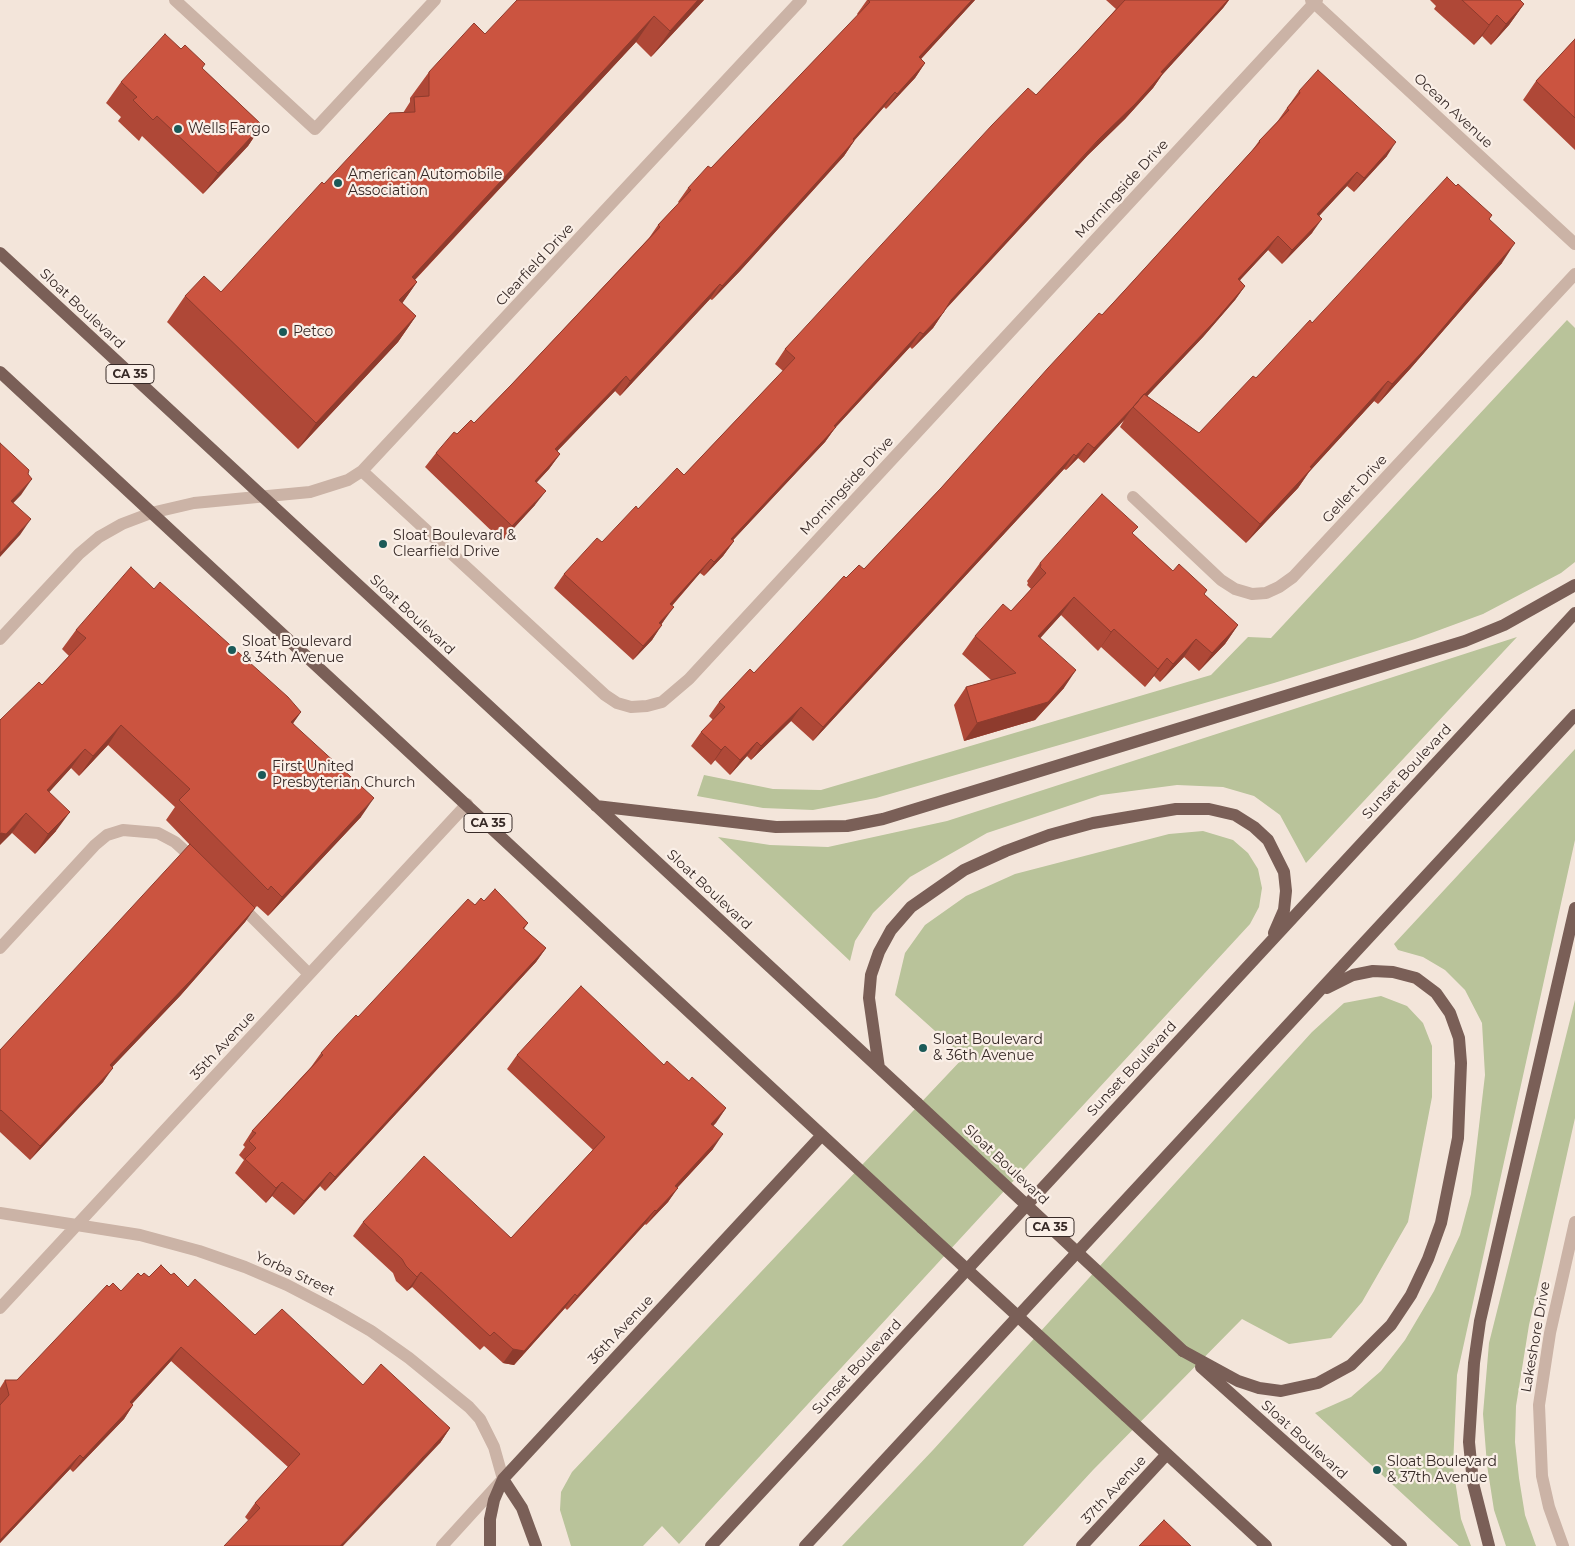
<!DOCTYPE html>
<html>
<head>
<meta charset="utf-8">
<style>
	body { margin:0 }
	canvas { display:block; background:#f3e5da }
</style>
</head>
<body>
<canvas width="1575" height="1546"></canvas>
<script>
const ctx = document.querySelector('canvas').getContext('2d');
ctx.lineJoin = 'round';
function fillPath(path, color) { ctx.fillStyle = color; ctx.fill(path, 'evenodd'); }
const toPath = rows => new Path2D(rows.map(r => 'M' + r).join(''));
function trace(path, color, width, dash) { ctx.strokeStyle = color; ctx.lineWidth = width; ctx.lineCap = dash ? 'butt' : 'round'; ctx.setLineDash(dash || []); ctx.stroke(path); }
function drawText(font, color, halo, rows, align = 'center') {
  ctx.font = font + ' Montserrat,sans-serif'; ctx.lineWidth = 4.5; ctx.setLineDash([]); ctx.textBaseline = 'middle'; ctx.strokeStyle = halo; ctx.fillStyle = color; for (const [text, x, y, turn = 0] of rows) {
    ctx.save(); ctx.translate(x, y); ctx.rotate((+turn || 0) * Math.PI / 180); ctx.textAlign = isNaN(turn) ? turn : align; if (halo) ctx.strokeText(text, 0, 0); ctx.fillText(text, 0, 0); ctx.restore();
  }
}
fillPath(toPath([
	[1567,320,1575,328,1575,562,1561,573,1483,614,1415,639,1274,683,876,798,813,810,763,808,697,796,704,775,773,789,821,790,1211,675,1248,637,1271,638],
	[1517,637,1306,863,1280,815,1254,796,1223,787,1177,785,1101,795,987,833,910,877,873,913,855,941,850,961,718,837,770,845,828,847,947,821],
	[1575,749,1575,840,1457,1375,1453,1467,1461,1519,1471,1546,1459,1546,1315,1413,1351,1397,1381,1371,1405,1340,1434,1291,1460,1235,1471,1194,1485,1075,1482,1023,1465,990,1445,970,1423,957,1398,950,1394,944],
	[1203,831,1233,840,1248,853,1258,869,1262,888,1259,907,1250,924,679,1544,662,1526,643,1546,571,1546,560,1510,561,1492,572,1472,964,1057,895,995,905,953,925,925,966,896,1015,874,1169,834],
	[1381,996,1407,1006,1423,1023,1432,1046,1432,1097,1408,1222,1362,1302,1331,1338,1289,1344,1242,1319,1093,1470,1023,1546,842,1546,933,1450,1312,1032,1344,1003],
	[1575,1000,1575,1118,1529,1325,1516,1406,1515,1442,1519,1478,1525,1515,1536,1546,1506,1546,1494,1510,1487,1465,1483,1414,1489,1343]
]), '#b9c39a');
trace(toPath([
	[175,0,315,129,435,0],
	[1311,0,1575,244],
	[362,471,605,695,617,703,631,707,647,706,662,702,689,679,1317,0],
	[1133,497,1221,580,1235,589,1252,594,1266,593,1279,587,1293,577,1575,274],
	[0,639,79,554,99,537,122,524,151,513,194,503,310,492,348,480,362,471,801,0],
	[239,904,309,974],
	[0,948,95,845,107,835,123,830,158,833,175,842,196,861],
	[0,1213,140,1235,199,1251,245,1267,287,1285,333,1309,371,1331,409,1358,469,1407,480,1419,494,1447,503,1479,442,1546],
	[0,1308,467,804],
	[1563,1546,1549,1507,1542,1476,1539,1405,1550,1333,1575,1222]
]), '#cbb3a6', 12);
trace(toPath([
	[0,253,917,1103],
	[0,372,922,1228],
	[596,806,776,827,847,826,883,819,1465,641,1504,625,1575,585],
	[879,1068,869,998,871,975,879,952,891,930,911,907,964,870,1006,851,1049,835,1093,823,1176,809,1209,809,1235,815,1254,827,1268,840,1284,872,1286,891,1284,910,1274,933],
	[1183,1351,1238,1381,1259,1388,1281,1391,1318,1383,1351,1365,1391,1325,1411,1295,1428,1259,1441,1223,1458,1138,1461,1063,1459,1038,1450,1013,1436,993,1416,978,1393,972,1373,971,1353,975,1327,988],
	[1201,1367,1401,1546],
	[1126,1416,1266,1546],
	[503,1479,522,1508,536,1546],
	[490,1546,490,1519,494,1500,503,1479,822,1135],
	[711,1546,1575,613],
	[805,1546,1575,715],
	[1082,1546,1167,1454],
	[1489,1546,1473,1483,1469,1442,1474,1363,1480,1321,1575,908]
]), '#7a5f57', 12);
trace(toPath([
	[917,1103,1183,1351],
	[922,1228,1126,1416]
]), '#7a5f57', 12);
fillPath(toPath([
	[704,0,651,57,636,42,415,280,417,282,402,303,416,316,398,342,298,449,167,322,185,296,221,292,324,184,403,113,410,102,410,98,429,72,485,34],
	[867,0,975,0,921,59,925,63,915,78,886,109,884,107,854,141,844,156,740,271,712,300,710,299,620,396,615,391,557,451,560,454,549,469,537,482,535,505,502,541,425,467,436,453,457,434,474,423,511,385,649,238,658,225,679,203,678,202,688,188,711,168,858,15,857,14],
	[1106,0,1229,0,1223,8,1162,75,1153,88,1125,119,1088,155,945,310,933,328,912,349,910,347,835,428,825,442,733,540,734,541,723,556,704,576,700,573,672,606,663,622,652,640,633,660,554,588,564,574,602,542,638,509,684,475,783,371,775,364,785,349,1036,95,1077,52,1116,9],
	[1430,0,1520,0,1524,4,1509,25,1491,45,1482,36,1474,45,1434,9,1436,6],
	[1575,39,1575,150,1523,100,1536,81],
	[202,68,262,125,248,146,203,194,142,136,139,141,118,121,121,117,106,103,121,82],
	[1299,91,1387,156,1354,192,1347,186,1319,216,1312,233,1282,264,1268,250,1240,280,1245,286,1235,300,1203,337,1147,396,1199,433,1312,323,1456,186,1492,215,1489,219,1502,263,1410,369,1378,404,1374,401,1309,472,1298,488,1246,543,1120,427,1124,420,1084,463,1078,458,1066,470,1064,469,813,741,791,721,751,760,747,756,730,775,715,760,711,765,691,746,701,732,713,720,709,716,719,702,754,673,846,578,864,569,941,488,1125,290,1251,152,1259,141,1277,122],
	[1133,534,1173,571,1207,590,1204,594,1238,625,1225,644,1199,671,1184,657,1160,682,1154,676,1145,687,1101,647,1098,651,1061,615,1040,638,1064,688,1035,720,964,741,954,705,966,687,991,680,962,654,975,636,1011,611,1031,589,1027,585,1028,583,1027,581,1040,563],
	[154,589,301,712,293,723,361,817,268,916,257,906,254,909,245,922,180,996,112,1067,103,1082,30,1160,0,1132,0,1050,192,847,166,820,175,807,108,745,79,776,71,768,49,792,56,831,35,854,12,833,42,685,69,656,62,649,76,630],
	[484,901,528,923,524,929,546,948,536,962,325,1191,320,1186,294,1215,272,1196,266,1203,235,1173,244,1160,239,1155,245,1147,243,1145,252,1131,311,1067,321,1053,475,905],
	[517,1055,664,1065,689,1081,726,1108,713,1126,713,1149,677,1188,668,1202,646,1225,645,1224,567,1310,565,1308,514,1365,503,1363,484,1346,480,1350,412,1287,407,1291,396,1281,393,1273,353,1236,363,1222,511,1238,593,1150,507,1069],
	[171,1275,255,1335,363,1385,450,1428,440,1443,248,1520,245,1517,255,1503,288,1467,171,1361,132,1404,133,1405,124,1419,73,1472,70,1469,0,1543,0,1388,5,1380,17,1380,109,1287,121,1291,141,1276,149,1277]
]), '#af4837');
fillPath(toPath([
	[698,0,704,0,651,57,670,31],
	[972,0,975,0,909,72,919,57],
	[1228,0,1229,0,1223,8,1162,75,1153,88,1125,119,1088,155,940,315,951,300],
	[1524,4,1509,25,1491,45,1506,24],
	[1497,15,1482,36,1474,45,1489,25],
	[654,16,636,42,393,303,412,277],
	[925,63,915,78,886,109,897,94],
	[895,92,884,107,842,154,853,139],
	[262,125,248,146,203,194,218,173],
	[854,141,844,156,740,271,712,300,722,286],
	[1396,142,1387,156,1354,192,1364,178],
	[1357,172,1347,186,1307,229,1317,214],
	[1322,219,1312,233,1282,264,1292,250],
	[1278,236,1268,250,1228,293,1238,279],
	[1515,243,1502,263,1410,369,1378,404,1392,384],
	[417,282,399,308,399,300],
	[720,284,710,299,620,396,630,381],
	[1245,286,1235,300,1203,337,1135,409,1133,407,1124,420,1084,463,1094,448],
	[943,313,933,328,912,349,923,334],
	[416,316,398,342,298,449,316,423],
	[920,332,910,347,835,428,825,442,721,553,731,539],
	[626,376,615,391,545,464,555,449],
	[1388,381,1374,401,1309,472,1298,488,1246,543,1260,524,1310,467],
	[1088,443,1078,458,1066,470,1076,456],
	[560,454,549,469,525,495,535,481],
	[1074,454,1064,469,813,741,823,727],
	[32,479,21,495,0,517,11,501],
	[546,491,535,505,502,541,512,526],
	[31,519,20,535,0,557,0,553],
	[734,541,723,556,704,576,714,562],
	[711,559,700,573,660,619,670,604],
	[1074,597,1061,615,1026,654,1038,636],
	[674,607,663,622,649,638,659,623],
	[662,625,652,640,633,660,643,646],
	[1238,625,1225,644,1199,671,1212,653],
	[1114,629,1101,647,1098,651,1111,632],
	[1196,639,1184,657,1160,682,1173,664],
	[1167,658,1154,676,1145,687,1158,669],
	[1076,670,1064,688,1035,720,964,741,977,723],
	[801,707,791,721,751,760,761,746],
	[301,712,287,732,291,722],
	[121,725,108,745,79,776,93,756],
	[757,742,747,756,730,775,740,760],
	[725,746,715,760,711,765,721,750],
	[85,749,71,768,33,810,47,790],
	[374,798,361,817,268,916,282,897],
	[70,812,56,831,35,854,48,834],
	[26,813,12,833,0,845,0,834],
	[255,908,245,922,180,996,101,1079,110,1065],
	[546,948,536,962,325,1191,335,1177],
	[113,1068,103,1082,30,1160,40,1146],
	[726,1108,716,1123,701,1139,711,1124],
	[723,1134,713,1149,666,1200,675,1186],
	[330,1172,320,1186,294,1215,304,1201],
	[282,1182,272,1196,266,1203,276,1188],
	[678,1188,668,1202,646,1225,656,1211],
	[655,1210,645,1224,567,1310,577,1296],
	[421,1272,412,1287,407,1291,417,1277],
	[575,1294,565,1308,514,1365,503,1363,513,1349],
	[181,1347,171,1361,121,1416,130,1402],
	[133,1405,124,1419,73,1472,83,1458],
	[450,1428,440,1443,343,1546,340,1546],
	[80,1455,70,1469,0,1543,0,1540]
]), '#8e3b2d');
const building = toPath([
	[517,0,698,0,670,31,654,16,412,277,417,282,399,300,416,316,316,423,185,296,204,276,221,292,322,182,324,184,390,113,415,112,414,97,429,96,429,72,474,23,485,34,517,0],
	[868,0,972,0,919,57,925,63,897,94,895,92,853,139,854,141,750,256,722,286,720,284,630,381,626,376,555,449,560,454,535,481,546,491,512,526,436,453,454,432,457,434,471,420,474,423,511,385,660,227,658,225,691,190,688,188,708,166,711,168,870,2,868,0],
	[1125,0,1228,0,1161,72,1163,73,1135,104,1098,140,951,300,943,313,923,334,920,332,834,426,836,427,731,539,734,541,714,562,711,559,670,604,674,607,659,623,662,625,643,646,564,574,597,538,602,542,636,506,638,509,677,468,684,475,795,358,785,349,992,125,1028,88,1036,95,1077,52,1125,0],
	[1462,0,1520,0,1524,4,1506,24,1497,15,1489,25,1462,0],
	[165,34,181,49,185,45,205,64,202,68,262,125,218,173,157,116,153,120,133,100,137,97,121,82,165,34],
	[1575,39,1575,118,1536,81,1575,39],
	[1318,70,1396,142,1364,178,1357,172,1317,214,1322,219,1292,250,1278,236,1238,279,1245,286,1213,323,1145,394,1144,394,1136,404,1094,448,1088,443,1076,456,1074,454,823,727,801,707,761,746,757,742,740,760,725,746,721,750,701,732,725,707,719,702,750,669,754,673,844,576,846,578,859,565,864,569,941,488,1048,368,1099,313,1102,315,1125,290,1260,142,1259,141,1289,110,1287,108,1300,93,1299,91,1318,70],
	[1447,177,1456,186,1458,184,1492,215,1489,219,1515,243,1424,350,1392,384,1388,381,1310,467,1312,468,1260,524,1133,407,1144,394,1199,433,1253,376,1256,378,1310,320,1312,323,1447,177],
	[0,443,29,470,28,474,32,479,11,501,31,519,0,553,0,443],
	[1102,494,1138,527,1132,533,1173,571,1179,564,1207,590,1204,594,1238,625,1212,653,1196,639,1173,664,1167,658,1158,669,1114,629,1111,632,1074,597,1038,636,1076,670,1048,702,977,723,966,687,1016,673,975,636,1003,604,1011,611,1046,573,1040,567,1041,565,1040,563,1102,494],
	[131,567,154,589,160,582,288,697,301,712,291,722,374,798,282,897,271,886,268,890,179,800,190,789,121,725,93,756,85,749,47,790,70,812,48,834,26,813,6,834,1,833,0,834,0,720,39,682,42,685,86,638,76,630,131,567],
	[190,844,255,908,190,981,110,1065,113,1068,40,1146,1,1110,0,1111,0,1050,190,844],
	[495,889,528,923,523,928,546,948,335,1177,330,1172,304,1201,282,1182,276,1188,245,1159,256,1148,249,1141,256,1133,252,1131,323,1055,321,1053,337,1035,356,1015,358,1017,468,899,475,905,481,898,484,901,495,889],
	[581,986,664,1065,667,1061,689,1081,692,1077,726,1108,711,1124,723,1134,675,1186,678,1188,656,1211,655,1210,577,1296,575,1294,524,1351,513,1349,494,1332,490,1336,421,1272,417,1277,406,1266,402,1259,363,1222,424,1156,511,1238,605,1137,517,1055,581,986],
	[161,1265,171,1275,174,1273,188,1287,195,1279,255,1335,282,1309,363,1385,381,1364,450,1428,340,1546,224,1546,260,1508,255,1503,300,1454,181,1347,130,1402,133,1405,83,1458,80,1455,0,1540,0,1405,9,1395,5,1380,17,1380,107,1285,109,1287,113,1283,121,1291,138,1273,141,1276,144,1273,149,1277,161,1265],
	[1164,1520,1191,1546,1139,1546,1164,1520]
]);
fillPath(building, '#cb5440');
trace(building, '#8e3b2d', 1);
for (const [x, y, r, color] of [
	[178,129,5,"#1b5a58"],
	[338,183,5,"#1b5a58"],
	[283,332,5,"#1b5a58"],
	[383,544,5,"#1b5a58"],
	[232,650,5,"#1b5a58"],
	[262,775,5,"#1b5a58"],
	[923,1048,5,"#1b5a58"],
	[1377,1470,5,"#1b5a58"]
]) { const dot = new Path2D(); dot.arc(x, y, r, 0, 2 * Math.PI); ctx.fillStyle = color; ctx.fill(dot); trace(dot, '#faefe7', 2); }
for (const [x, y, w] of [
	[130,374,48],
	[488,823,48],
	[1050,1227,48]
]) { const box = new Path2D(); box.roundRect(x - w / 2, y - 9.5, w, 19, 4); ctx.fillStyle = '#faefe7'; ctx.fill(box); trace(box, '#372a27', 1); }
drawText('bold 12px', '#372a27', null, [
	["CA 35",130,374],
	["CA 35",488,823],
	["CA 35",1050,1227]
]);
drawText('14px', '#372a27', '#faefe7', [
	["Ocean Avenue",1453,111,43],
	["Morningside Drive",1122,189,-47],
	["Clearfield Drive",535,265,-47],
	["Sloat Boulevard",82,309,43],
	["Morningside Drive",847,486,-47],
	["Gellert Drive",1355,489,-47],
	["Sloat Boulevard",412,615,43],
	["Sunset Boulevard",1407,772,-47],
	["Sloat Boulevard",709,890,43],
	["35th Avenue",223,1046,-47],
	["Sunset Boulevard",1132,1069,-47],
	["Sloat Boulevard",1006,1165,43],
	["Yorba Street",295,1274,25],
	["36th Avenue",621,1330,-47],
	["Lakeshore Drive",1536,1337,-80],
	["Sunset Boulevard",857,1367,-47],
	["Sloat Boulevard",1304,1440,42],
	["37th Avenue",1114,1490,-47]
]);
drawText('14px', '#372a27', '#faefe7', [
	["Wells Fargo",188,129],
	["American Automobile",348,175],
	["Association",348,191],
	["Petco",293,332],
	["Sloat Boulevard &",393,536],
	["Clearfield Drive",393,552],
	["Sloat Boulevard",242,642],
	["& 34th Avenue",242,658],
	["First United",272,767],
	["Presbyterian Church",272,783],
	["Sloat Boulevard",933,1040],
	["& 36th Avenue",933,1056],
	["Sloat Boulevard",1387,1462],
	["& 37th Avenue",1387,1478]
], 'left');
</script>
</body>
</html>
